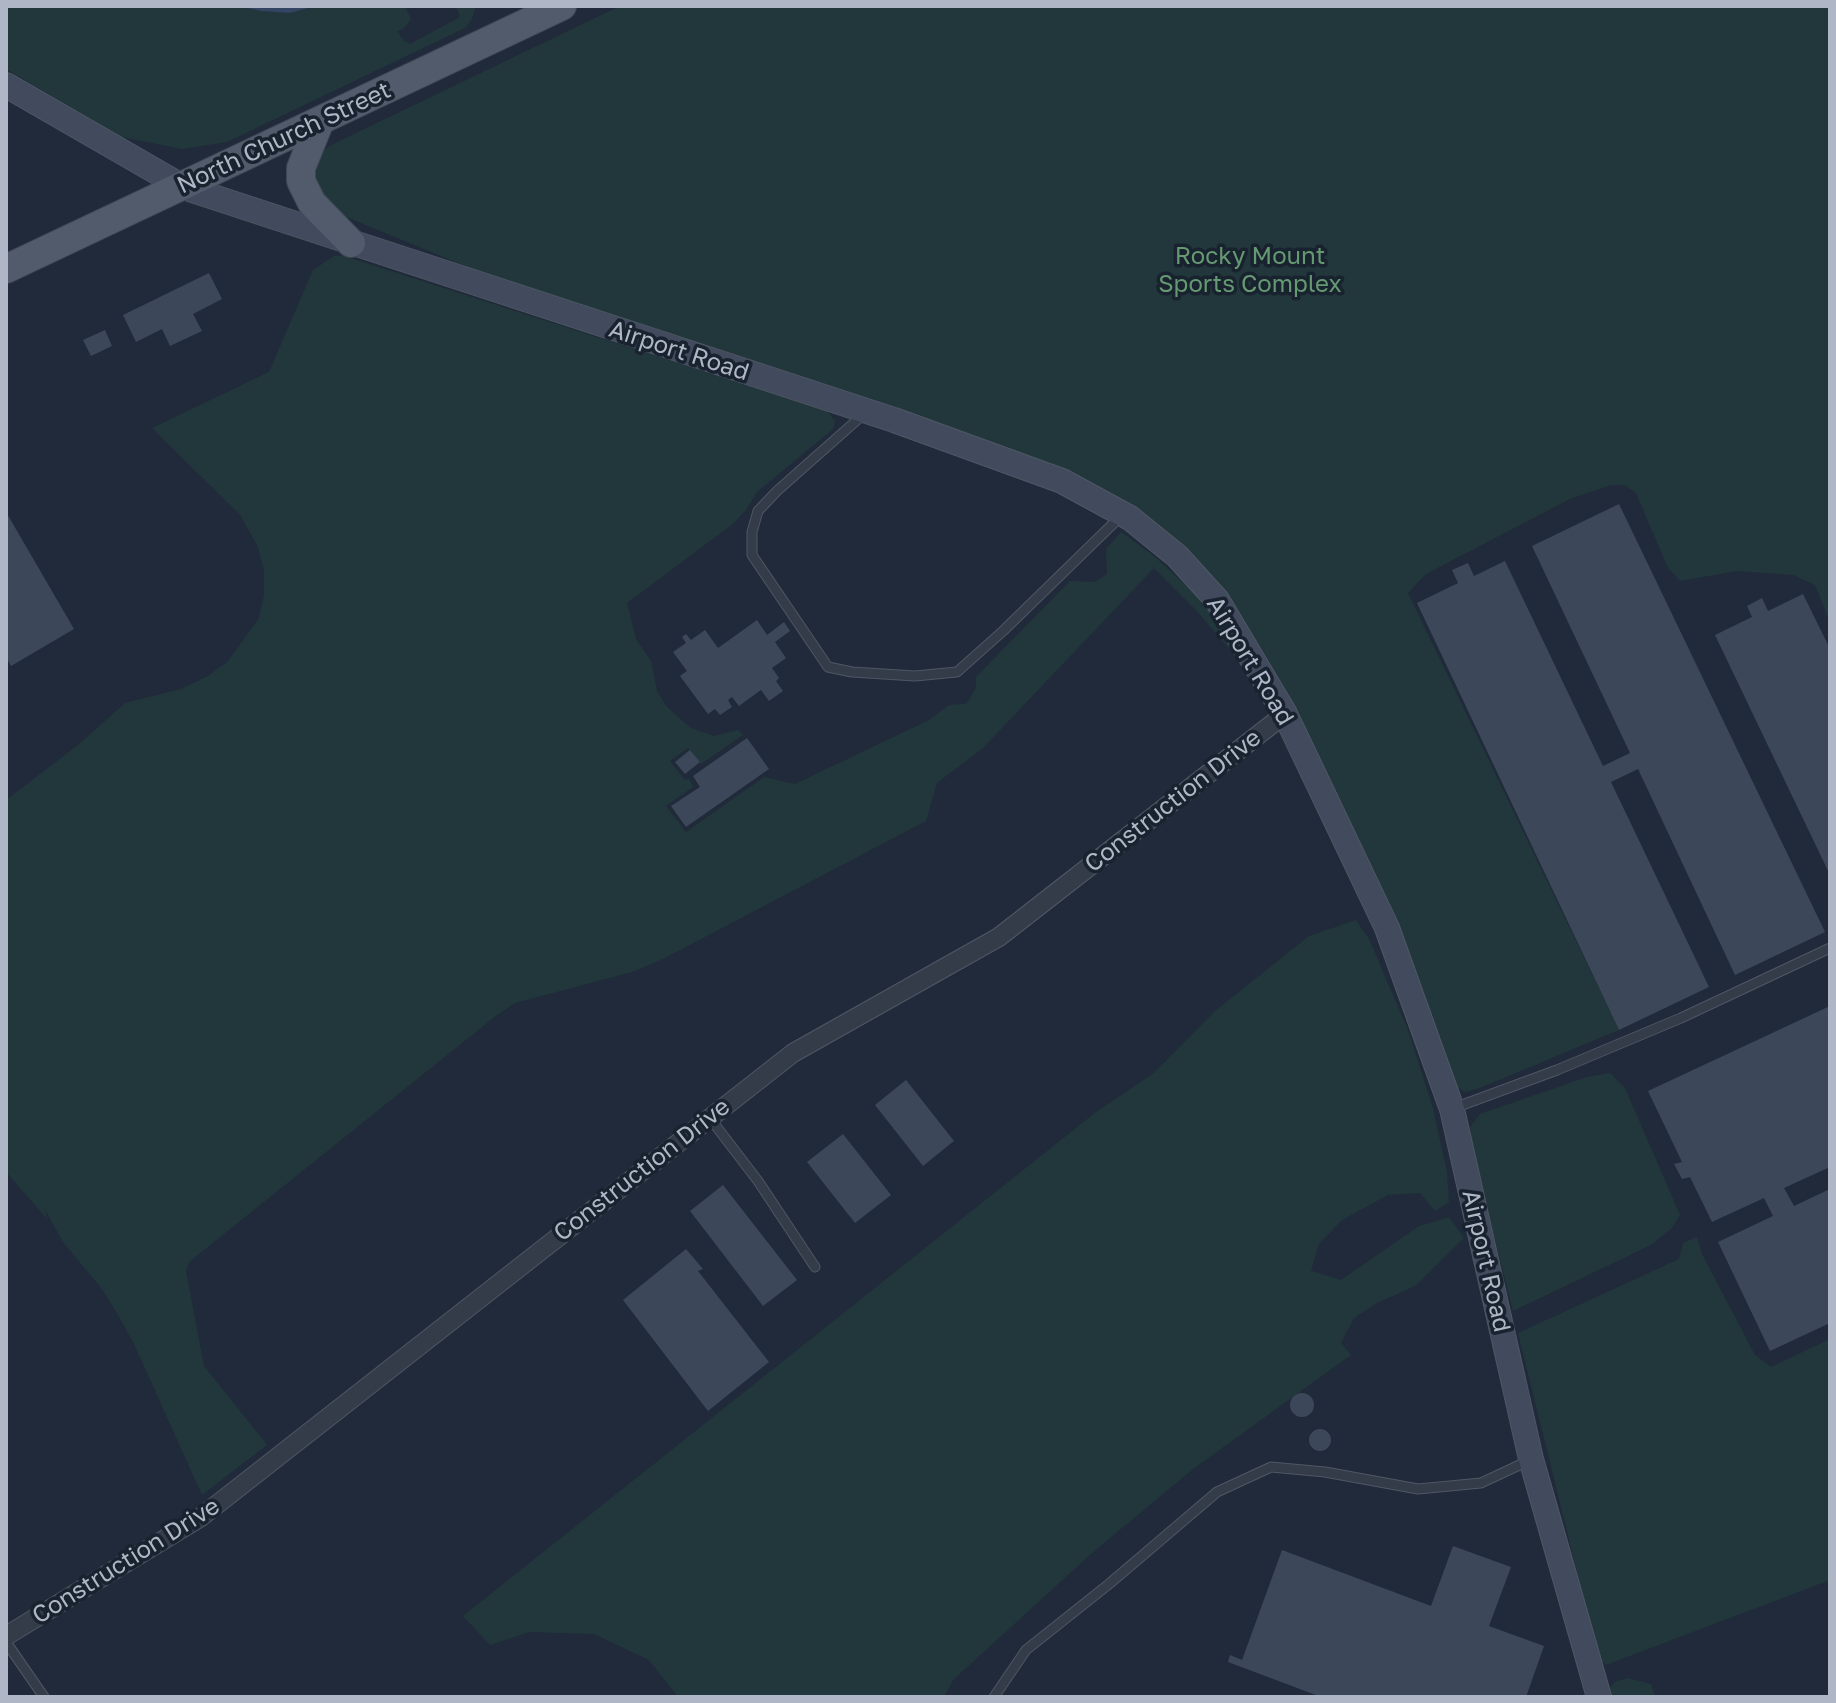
<!DOCTYPE html>
<html>
<head>
<meta charset="utf-8">
<style>
	body { margin:0 }
	#map { position:relative; width:1836px; height:1703px; overflow:hidden; background:#202a3a; font-family:"Golos Text",sans-serif }
	canvas { display:block }
	.frame { position:absolute; inset:0; border:8px solid #afb7c7; pointer-events:none }
</style>
</head>
<body>
<div id="map">
<canvas width="1836" height="1703"></canvas>
<div class="frame"></div>
</div>
<script>
const ctx = document.querySelector('canvas').getContext('2d');
ctx.lineJoin = 'round';
function fillPath(path, color) { ctx.fillStyle = color; ctx.fill(path, 'evenodd'); }
const toPath = rows => new Path2D(rows.map(r => 'M' + r).join(''));
function trace(path, color, width, dash) { ctx.strokeStyle = color; ctx.lineWidth = width; ctx.lineCap = dash ? 'butt' : 'round'; ctx.setLineDash(dash || []); ctx.stroke(path); }
function drawText(font, color, halo, rows, align = 'center') {
  ctx.font = font + ' "Golos Text",sans-serif'; ctx.lineWidth = 7; ctx.setLineDash([]); ctx.textBaseline = 'middle'; ctx.strokeStyle = halo; ctx.fillStyle = color; for (const [text, x, y, turn = 0] of rows) {
    ctx.save(); ctx.translate(x, y); ctx.rotate((+turn || 0) * Math.PI / 180); ctx.textAlign = isNaN(turn) ? turn : align; if (halo) ctx.strokeText(text, 0, 0); ctx.fillText(text, 0, 0); ctx.restore();
  }
}
fillPath(toPath([
	[6,6,239,6,261,11,290,13,316,6,405,6,411,19,403,29,397,31,404,41,410,44,460,17,457,9,446,6,475,6,475,9,472,19,465,28,227,142,182,149,121,137,6,69],
	[620,6,1830,6,1830,622,1815,585,1793,575,1737,571,1680,581,1668,568,1636,493,1625,485,1611,485,1572,498,1426,574,1408,593,1619,1030,1480,1088,1465,1092,1455,1086,1303,724,1263,651,1230,601,1159,529,526,291,334,212,314,182,319,155,329,146],
	[334,256,344,256,827,411,835,421,833,429,757,492,746,510,734,523,627,603,636,639,651,661,657,691,667,707,691,728,714,736,738,730,743,735,701,764,688,748,670,761,685,780,689,778,693,787,666,806,686,832,764,777,795,784,929,720,949,705,966,704,976,688,976,677,1070,581,1095,582,1107,574,1106,549,1121,532,1154,556,1189,588,1215,617,1243,665,1196,610,1154,568,983,748,937,783,926,821,663,959,632,972,515,1003,497,1015,189,1262,186,1271,204,1366,267,1445,202,1495,134,1344,118,1315,102,1289,63,1242,44,1208,48,1220,6,1172,6,800,78,745,125,703,181,689,208,676,228,661,259,618,264,595,264,570,258,547,240,515,152,428,269,372,313,270],
	[1356,920,1369,939,1408,1030,1433,1108,1447,1172,1449,1202,1435,1211,1420,1193,1388,1195,1342,1220,1319,1244,1311,1271,1341,1280,1419,1226,1449,1217,1464,1238,1415,1286,1377,1303,1354,1318,1341,1343,1351,1355,1193,1469,1092,1553,953,1680,944,1697,678,1697,649,1660,594,1634,529,1632,490,1645,463,1616,1096,1112,1154,1073,1215,1011,1309,936],
	[1610,1073,1625,1088,1680,1215,1672,1228,1651,1245,1513,1311,1472,1149,1470,1127,1480,1114,1587,1077],
	[1697,1237,1702,1254,1755,1355,1771,1367,1830,1339,1830,1580,1606,1665,1598,1657,1518,1333,1679,1259,1683,1243],
	[1627,1678,1651,1684,1655,1697,1610,1697,1608,1690,1615,1682]
]), '#22373b');
fillPath(toPath([
	[239,6,316,6,290,13,261,11]
]), '#324563');
fillPath(toPath([
	[209,273,222,299,193,314,202,331,170,346,162,329,136,342,123,315],
	[105,330,112,346,91,356,83,340],
	[1619,504,1825,932,1735,975,1638,769,1611,782,1709,987,1619,1030,1417,603,1458,583,1452,570,1468,563,1474,576,1505,561,1603,766,1630,753,1532,546],
	[6,512,74,629,11,666,6,657],
	[1803,594,1830,649,1830,875,1715,635,1752,617,1747,606,1762,598,1768,611],
	[757,620,767,635,784,622,790,631,775,642,786,658,772,668,779,678,776,681,783,691,769,701,761,690,739,706,732,697,728,700,732,707,720,715,715,709,708,714,680,676,687,671,673,652,686,643,682,637,686,634,691,640,705,630,718,648],
	[747,738,769,769,686,827,671,806,700,787,693,776],
	[690,750,700,762,685,774,675,762],
	[1830,1006,1830,1167,1784,1188,1794,1206,1830,1189,1830,1323,1770,1351,1718,1242,1773,1216,1764,1198,1712,1222,1690,1177,1682,1179,1674,1164,1682,1162,1648,1091],
	[906,1080,954,1141,923,1166,875,1105],
	[843,1134,891,1195,855,1223,807,1162],
	[723,1185,797,1280,763,1306,690,1211],
	[686,1249,703,1269,698,1271,769,1362,708,1411,623,1300],
	'1290 1405a12 12 0 1 1 24 0a12 12 0 1 1-24 0Z',
	'1309 1440a11 11 0 1 1 22 0a11 11 0 1 1-22 0Z',
	[1453,1546,1511,1567,1489,1626,1544,1646,1526,1697,1321,1697,1228,1662,1230,1655,1242,1660,1282,1550,1431,1606]
]), '#3c485a');
const service = toPath([
	[865,413,777,491,758,511,752,532,752,555,828,667,852,672,915,676,957,672,1003,631,1121,516],
	[1454,1108,1557,1070,1681,1018,1830,948],
	[709,1117,758,1181,815,1267],
	[6,1642,44,1697],
	[994,1697,1026,1650,1109,1584,1217,1492,1271,1467,1325,1472,1418,1489,1481,1483,1528,1461]
]);
const minor = toPath([
	[6,1636,201,1517,793,1053,999,937,1285,714]
]);
const secondary = toPath([
	[6,85,183,187,894,420,1062,481,1130,518,1177,556,1217,600,1285,714,1387,928,1452,1109,1531,1459,1599,1697]
]);
const primary = toPath([
	[320,121,301,168,301,181,312,203,351,243],
	[6,269,562,6]
]);
trace(service, '#4f5765', 11);
trace(minor, '#4f5765', 20);
trace(secondary, '#4f5765', 26);
trace(primary, '#3d4654', 30);
trace(service, '#343c4a', 9);
trace(minor, '#343c4a', 18);
trace(secondary, '#424b5e', 24);
trace(primary, '#525b6b', 28);
drawText('24px', '#afb7c7', '#19222f', [
	["North Church Street",284,138,-25],
	["Airport Road",679,351,18],
	["Airport Road",1250,661,59],
	["Construction Drive",1173,801,-38],
	["Construction Drive",642,1170,-38],
	["Airport Road",1486,1261,77],
	["Construction Drive",126,1561,-32]
]);
drawText('24px', '#659972', '#19222f', [
	["Rocky Mount",1250,256],
	["Sports Complex",1250,284]
]);
</script>
</body>
</html>
